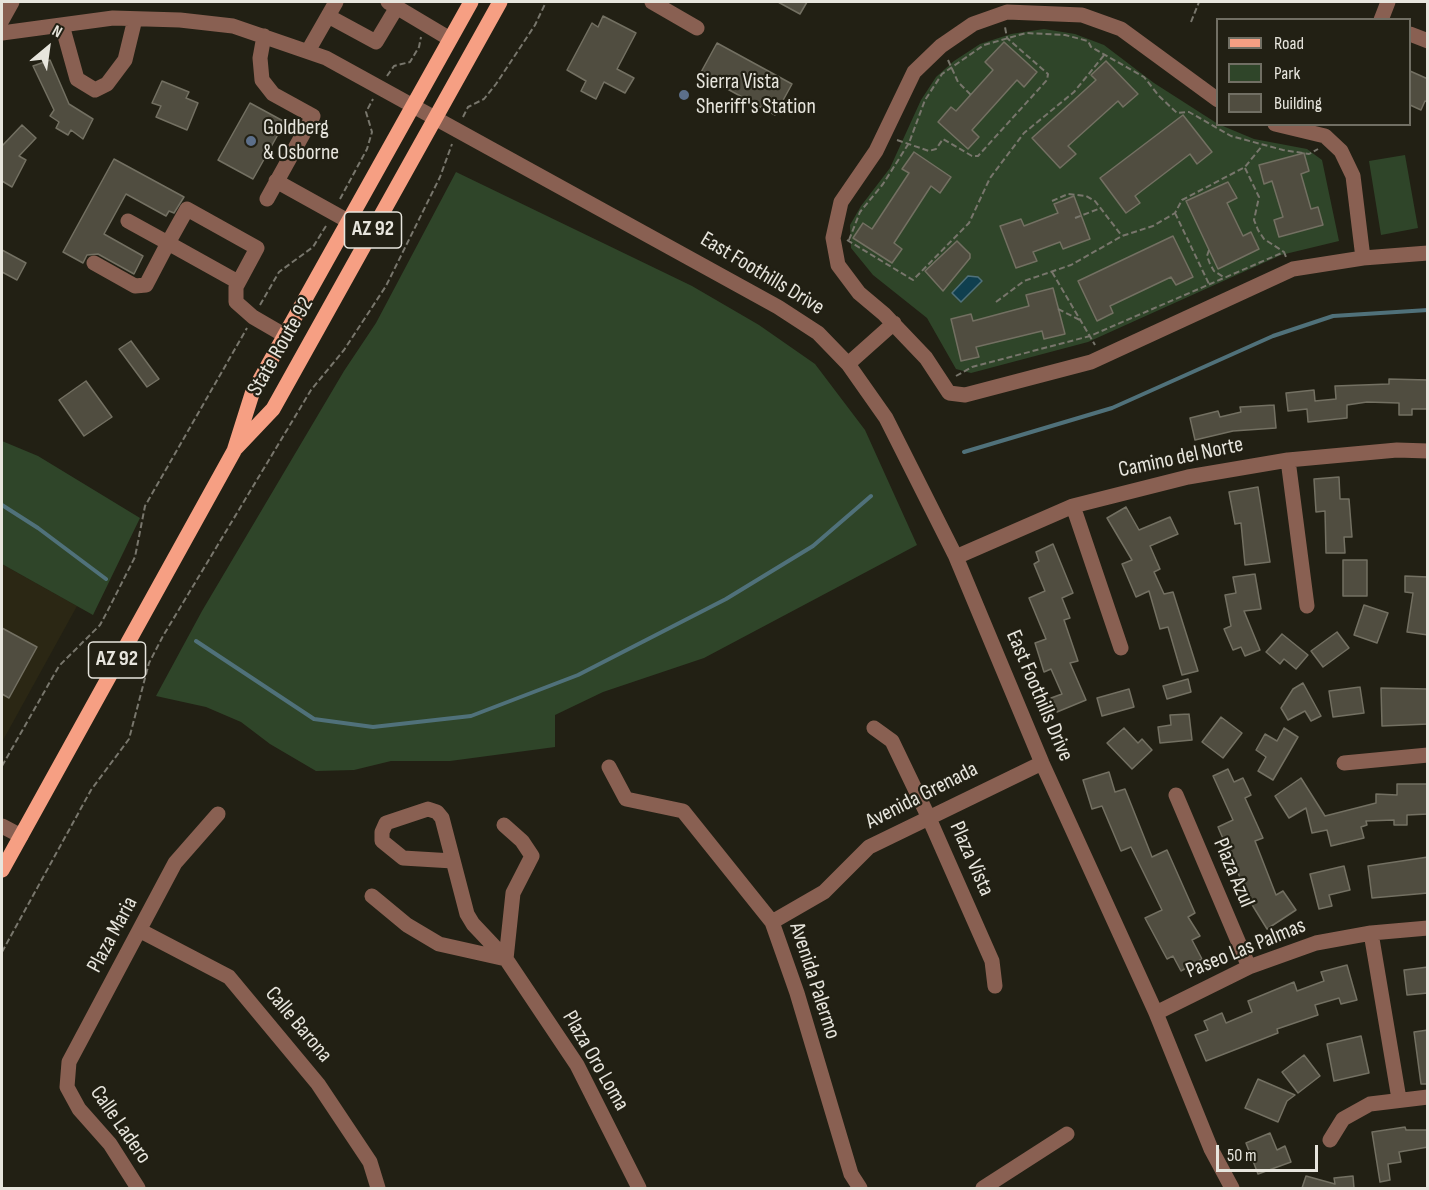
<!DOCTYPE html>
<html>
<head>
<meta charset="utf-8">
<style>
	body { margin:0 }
	#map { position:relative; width:1429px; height:1190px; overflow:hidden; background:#222014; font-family:"Sofia Sans Condensed",sans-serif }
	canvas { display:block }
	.frame { position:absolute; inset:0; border:3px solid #e7e5dd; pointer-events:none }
	.legend { position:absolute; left:1216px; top:18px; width:195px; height:108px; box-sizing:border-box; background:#222014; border:2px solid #716f64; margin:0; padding:8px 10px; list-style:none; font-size:18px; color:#e7e5dd }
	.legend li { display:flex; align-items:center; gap:12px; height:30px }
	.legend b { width:30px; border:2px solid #716f64 }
	.north { position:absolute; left:18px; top:18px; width:60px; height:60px; -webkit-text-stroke:4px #222014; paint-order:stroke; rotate:29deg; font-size:16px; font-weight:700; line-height:24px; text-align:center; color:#e7e5dd }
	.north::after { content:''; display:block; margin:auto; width:21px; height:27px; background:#e7e5dd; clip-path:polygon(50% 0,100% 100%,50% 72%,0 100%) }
	.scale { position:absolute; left:1216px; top:1145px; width:102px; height:27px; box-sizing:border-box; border:3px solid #e7e5dd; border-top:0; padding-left:8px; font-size:18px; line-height:21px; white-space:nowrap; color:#e7e5dd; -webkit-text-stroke:4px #222014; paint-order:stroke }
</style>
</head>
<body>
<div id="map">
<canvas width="1429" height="1190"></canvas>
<div class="frame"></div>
<ul class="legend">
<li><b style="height:8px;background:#f69f83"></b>Road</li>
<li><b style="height:16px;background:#2f4529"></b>Park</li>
<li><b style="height:16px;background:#504d40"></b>Building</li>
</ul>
<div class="north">N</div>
<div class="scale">50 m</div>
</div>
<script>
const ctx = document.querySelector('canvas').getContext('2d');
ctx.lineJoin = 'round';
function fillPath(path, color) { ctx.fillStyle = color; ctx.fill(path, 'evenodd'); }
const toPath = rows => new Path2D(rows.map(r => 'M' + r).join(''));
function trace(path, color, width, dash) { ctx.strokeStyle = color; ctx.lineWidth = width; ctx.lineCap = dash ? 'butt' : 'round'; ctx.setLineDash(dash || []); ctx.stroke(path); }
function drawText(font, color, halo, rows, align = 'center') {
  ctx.font = font + ' "Sofia Sans Condensed",sans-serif'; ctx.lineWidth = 4.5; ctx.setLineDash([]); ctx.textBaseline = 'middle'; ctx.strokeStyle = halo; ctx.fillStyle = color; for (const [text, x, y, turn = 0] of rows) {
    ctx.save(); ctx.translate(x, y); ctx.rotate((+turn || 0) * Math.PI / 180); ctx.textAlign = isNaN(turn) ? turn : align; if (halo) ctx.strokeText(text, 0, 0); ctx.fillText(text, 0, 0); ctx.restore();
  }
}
fillPath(toPath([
	[2,564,77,606,2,742]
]), '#2b2714');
fillPath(toPath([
	[1044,29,1075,34,1104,45,1154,83,1218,124,1254,139,1307,149,1322,160,1339,241,1281,255,1088,342,971,373,956,369,927,318,873,275,851,248,850,225,861,206,890,168,921,100,936,77,954,61,980,44,1011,34],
	[1405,155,1418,228,1381,235,1369,161],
	[456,172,692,286,759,325,815,364,865,430,917,545,704,658,603,692,555,715,555,747,450,761,391,761,354,770,316,771,270,744,241,722,206,707,156,696,202,611,344,371,376,323],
	[2,441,38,456,140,518,93,615,2,564]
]), '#2f4529');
const water = toPath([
	[968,276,978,277,982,281,961,302,952,293,968,276]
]);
fillPath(water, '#0f3f4f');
trace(water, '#50717a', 1.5);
trace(toPath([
	[964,452,1112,408,1273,336,1333,316,1428,310],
	[2,505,38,528,106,579],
	[196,641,314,719,373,727,471,716,578,675,726,599,813,546,871,496]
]), '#50717a', 4);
const building = toPath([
	[778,2,807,2,800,14,778,2],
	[603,16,636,33,617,69,634,78,625,93,604,82,596,99,581,91,586,81,567,70,592,23,598,27,603,16],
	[1004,42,1037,72,1024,87,1017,80,972,130,979,137,968,149,938,122,951,107,956,111,993,70,985,62,1004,42],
	[717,43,792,84,775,115,700,74,717,43],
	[50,60,69,104,93,119,83,139,71,130,68,135,56,128,59,122,50,116,54,110,33,66,50,60],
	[1106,61,1138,94,1123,107,1118,101,1068,146,1076,154,1060,168,1032,138,1096,80,1091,75,1106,61],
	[1410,71,1428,79,1428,102,1425,101,1421,110,1410,105,1410,71],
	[162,81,189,92,186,98,198,103,187,130,156,117,161,106,152,103,162,81],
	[250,103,285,122,253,179,218,160,250,103],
	[1183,115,1212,152,1197,164,1190,154,1135,196,1140,203,1126,213,1100,178,1183,115],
	[22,125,36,138,19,156,26,160,12,187,2,181,2,146,22,125],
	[914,152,951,177,940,193,931,186,894,243,902,249,892,263,853,238,863,223,872,229,909,173,902,169,914,152],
	[1304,153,1309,171,1301,174,1311,209,1318,207,1323,225,1279,237,1274,220,1283,217,1272,181,1264,184,1259,165,1304,153],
	[114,159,184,197,174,213,169,211,166,216,126,194,104,234,143,256,134,274,98,254,87,255,83,263,63,252,114,159],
	[1228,182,1237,198,1227,203,1243,236,1251,232,1259,249,1218,269,1186,201,1228,182],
	[1074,196,1090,239,1063,249,1060,242,1033,252,1037,261,1016,268,1000,226,1021,219,1024,226,1058,213,1054,204,1074,196],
	[1173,236,1193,277,1176,285,1171,277,1110,306,1113,313,1097,321,1078,281,1173,236],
	[957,241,970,254,970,258,943,291,925,271,957,241],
	[2,250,26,263,17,280,2,272,2,250],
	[1053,288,1065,334,1044,339,1042,331,976,347,979,357,961,361,951,319,971,314,973,321,1029,306,1026,295,1053,288],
	[131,341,159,379,147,387,119,349,131,341],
	[1389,379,1428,380,1428,409,1412,409,1412,415,1399,415,1399,403,1367,402,1347,405,1347,418,1308,422,1307,409,1288,411,1286,393,1314,390,1315,401,1336,399,1335,386,1389,384,1389,379],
	[86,381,112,417,84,436,59,400,86,381],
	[1274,405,1276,428,1233,431,1195,440,1190,418,1218,411,1220,417,1241,412,1240,407,1274,405],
	[1339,477,1340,499,1349,499,1352,537,1344,537,1345,553,1326,553,1325,511,1316,512,1314,479,1339,477],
	[1258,487,1270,562,1245,565,1241,523,1235,524,1229,492,1258,487],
	[1126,507,1139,530,1170,517,1178,534,1150,546,1160,569,1154,572,1164,594,1173,592,1198,671,1182,675,1168,627,1160,629,1149,591,1136,597,1122,564,1132,560,1107,518,1126,507],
	[1053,544,1073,593,1062,598,1070,618,1064,620,1078,661,1070,663,1086,700,1057,712,1051,698,1062,694,1051,669,1044,672,1035,643,1046,639,1029,598,1045,591,1034,564,1039,561,1036,552,1053,544],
	[1343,560,1367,560,1367,596,1343,596,1343,560],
	[1255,574,1261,609,1244,611,1260,650,1245,656,1241,647,1233,650,1224,629,1231,626,1225,595,1236,593,1233,577,1255,574],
	[1405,576,1428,577,1428,635,1407,632,1413,593,1405,592,1405,576],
	[1364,605,1388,613,1377,643,1354,635,1364,605],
	[2,628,37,647,9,698,2,694,2,628],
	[1337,632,1349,648,1323,667,1311,651,1337,632],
	[1282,634,1308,655,1296,669,1284,659,1280,664,1266,652,1282,634],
	[1188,679,1191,692,1167,699,1163,686,1188,679],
	[1303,683,1321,716,1311,721,1305,711,1288,720,1281,708,1293,689,1303,683],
	[1360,687,1364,713,1333,717,1329,691,1360,687],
	[1381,688,1428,689,1428,724,1382,726,1381,688],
	[1129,689,1134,707,1102,716,1097,698,1129,689],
	[1189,714,1192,740,1160,743,1158,727,1171,725,1170,715,1189,714],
	[1221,717,1242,733,1223,758,1202,742,1221,717],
	[1124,728,1138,743,1142,739,1152,750,1132,769,1107,743,1124,728],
	[1284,728,1298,737,1273,780,1258,771,1266,757,1256,750,1265,734,1277,741,1284,728],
	[1228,769,1234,782,1243,778,1251,795,1245,798,1263,838,1255,841,1276,895,1283,891,1296,910,1267,929,1251,903,1218,827,1233,820,1213,776,1228,769],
	[1109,772,1115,792,1125,789,1152,857,1167,850,1195,913,1188,917,1200,936,1192,940,1202,959,1181,971,1173,956,1167,959,1145,918,1162,910,1131,847,1121,851,1102,806,1092,809,1083,780,1109,772],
	[1301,778,1325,816,1376,803,1376,794,1397,795,1397,784,1428,784,1428,814,1407,815,1407,825,1394,825,1394,820,1366,821,1367,825,1361,827,1364,838,1331,846,1327,830,1312,833,1306,808,1289,818,1275,796,1301,778],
	[1428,857,1428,893,1372,898,1368,866,1428,857],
	[1344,866,1350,890,1329,895,1332,906,1319,909,1310,874,1344,866],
	[1347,965,1357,1000,1341,1004,1339,998,1315,1005,1318,1015,1277,1029,1278,1033,1206,1061,1195,1035,1208,1030,1204,1021,1222,1013,1226,1023,1252,1012,1248,1001,1294,982,1297,991,1324,981,1321,972,1347,965],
	[1428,967,1428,993,1407,995,1404,970,1428,967],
	[1428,1030,1428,1084,1421,1084,1414,1032,1428,1030],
	[1361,1036,1369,1073,1334,1081,1327,1044,1361,1036],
	[1304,1055,1320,1076,1298,1093,1282,1072,1304,1055],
	[1258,1079,1295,1095,1287,1101,1278,1122,1245,1108,1258,1079],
	[1405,1127,1406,1130,1428,1130,1428,1147,1399,1152,1401,1162,1388,1164,1390,1180,1380,1182,1372,1132,1405,1127],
	[1270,1133,1277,1150,1285,1146,1291,1162,1258,1174,1246,1143,1270,1133],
	[1306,1176,1335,1184,1334,1178,1353,1176,1354,1188,1302,1188,1306,1176]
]);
fillPath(building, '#504d40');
trace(building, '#737062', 1.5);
trace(toPath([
	[1191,22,1199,2],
	[948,60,958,82,971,95],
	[387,76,394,66,410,62,419,47,421,37],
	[463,117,468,107,484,99,496,84,535,25,546,2],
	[897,140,929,151,936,149,943,139,972,156,978,156,1047,80,1048,74,1007,38,1005,27],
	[1245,168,1259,197,1254,220,1258,230,1264,239,1284,252],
	[340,199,367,149,372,132,366,112,373,99],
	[1052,201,1068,194,1086,196,1095,201,1122,236],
	[1175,213,1209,284],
	[1075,218,1101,208],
	[847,240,913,280,969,223,990,178,1024,133,1074,92,1105,54],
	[849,240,860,212,883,184,909,143,925,100,942,74,984,45,1026,33,1065,35,1088,41,1091,47,1144,77,1159,96,1177,113,1189,112,1231,136,1283,150,1309,154,1318,149],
	[1209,250,1207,256,1210,264,1214,271,1225,278],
	[1052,272,1095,345],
	[996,302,1024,281,1071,265,1122,236,1153,226,1175,213,1182,200,1245,167,1262,146],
	[260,305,279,272,313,247,326,226],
	[1058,309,1082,321],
	[956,376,972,367,1090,336,1284,252,1286,257],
	[2,766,59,666,100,625,107,612,135,557,145,506,247,328],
	[2,952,91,790,129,739,149,663,163,636,311,390,344,350,386,286,440,177,452,144]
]), '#78766c', 2, [6, 3]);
trace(toPath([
	[388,2,450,39],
	[652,2,697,28],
	[328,16,376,42,397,7],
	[2,20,12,2],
	[1381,20,1388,2],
	[62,25,77,79,95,90,107,84,125,60,135,19],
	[2,33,113,18,180,20,233,26,326,58,778,307,818,333,848,364,886,418,956,557,1042,763,1156,1013,1211,1149,1232,1188],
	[1410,34,1428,41],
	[264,36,260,58,262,80,273,94,313,116,267,199],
	[308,51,336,2],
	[1218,100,1121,29,1082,15,1007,12,973,24,941,46,914,72,876,151,841,202,833,238,838,265,859,293,884,314,926,358,949,393,965,395,1091,362,1293,269,1363,258,1428,253],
	[1275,124,1325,136,1341,151,1353,176,1363,258],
	[276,181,348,221],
	[94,263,135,286,146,285,168,243,128,221],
	[238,282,168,243,187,209,257,248,236,287,236,302,253,317,284,335],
	[848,364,894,323],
	[1288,460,1307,606],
	[1073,506,1121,648],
	[956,557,1073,506,1188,477,1288,460,1397,450,1428,451],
	[874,728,892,741,928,816,992,961,995,986],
	[1344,763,1428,755],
	[609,767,626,799,683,811,772,922,797,993,851,1174,860,1188],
	[1176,795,1249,967],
	[504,825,522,841,532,856,513,893,506,959],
	[2,826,21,836],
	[453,861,403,858,382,841,382,832,386,823,428,809,437,812,442,818,467,914,473,924,506,959,577,1065,639,1188],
	[372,896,407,925,439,944,506,959],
	[772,922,824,892,869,847,1042,763],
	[141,931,229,977,318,1084,370,1162,378,1188],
	[1371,933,1399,1099],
	[1156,1013,1249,967,1316,943,1371,933,1428,928],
	[1330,1140,1343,1119,1370,1104,1428,1097],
	[138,1188,110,1144,79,1109,67,1087,69,1062,175,863,218,814],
	[983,1188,1067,1134]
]), '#896052', 15);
trace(toPath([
	[236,448,273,409,500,2],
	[2,870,234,451,252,394,471,2]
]), '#f69f83', 15);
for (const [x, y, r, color] of [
	[684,95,6,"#5c6f8a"],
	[251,141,6,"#5c6f8a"]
]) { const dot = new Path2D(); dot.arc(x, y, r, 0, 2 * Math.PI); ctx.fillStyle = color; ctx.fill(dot); trace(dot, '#222014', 2); }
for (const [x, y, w] of [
	[373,230,57],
	[117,660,57]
]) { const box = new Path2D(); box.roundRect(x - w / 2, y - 18, w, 36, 4.5); ctx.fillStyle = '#222014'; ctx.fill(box); trace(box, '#e7e5dd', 1.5); }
drawText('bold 21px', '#e7e5dd', null, [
	["AZ 92",373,230],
	["AZ 92",117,660]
]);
drawText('22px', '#e7e5dd', '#222014', [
	["Sierra Vista",696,82],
	["Sheriff's Station",696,107],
	["Goldberg",263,128],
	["& Osborne",263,153]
], 'left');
drawText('22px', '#e7e5dd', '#222014', [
	["East Foothills Drive",762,274,31],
	["State Route 92",281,347,-60],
	["Camino del Norte",1181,458,-12],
	["East Foothills Drive",1039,696,67],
	["Avenida Grenada",922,796,-27],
	["Plaza Vista",971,859,66],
	["Plaza Azul",1233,873,67],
	["Plaza Maria",113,935,-62],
	["Paseo Las Palmas",1246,949,-22],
	["Avenida Palermo",814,981,72],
	["Calle Barona",298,1025,50],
	["Plaza Oro Loma",595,1061,60],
	["Calle Ladero",120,1125,55]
]);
</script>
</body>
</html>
